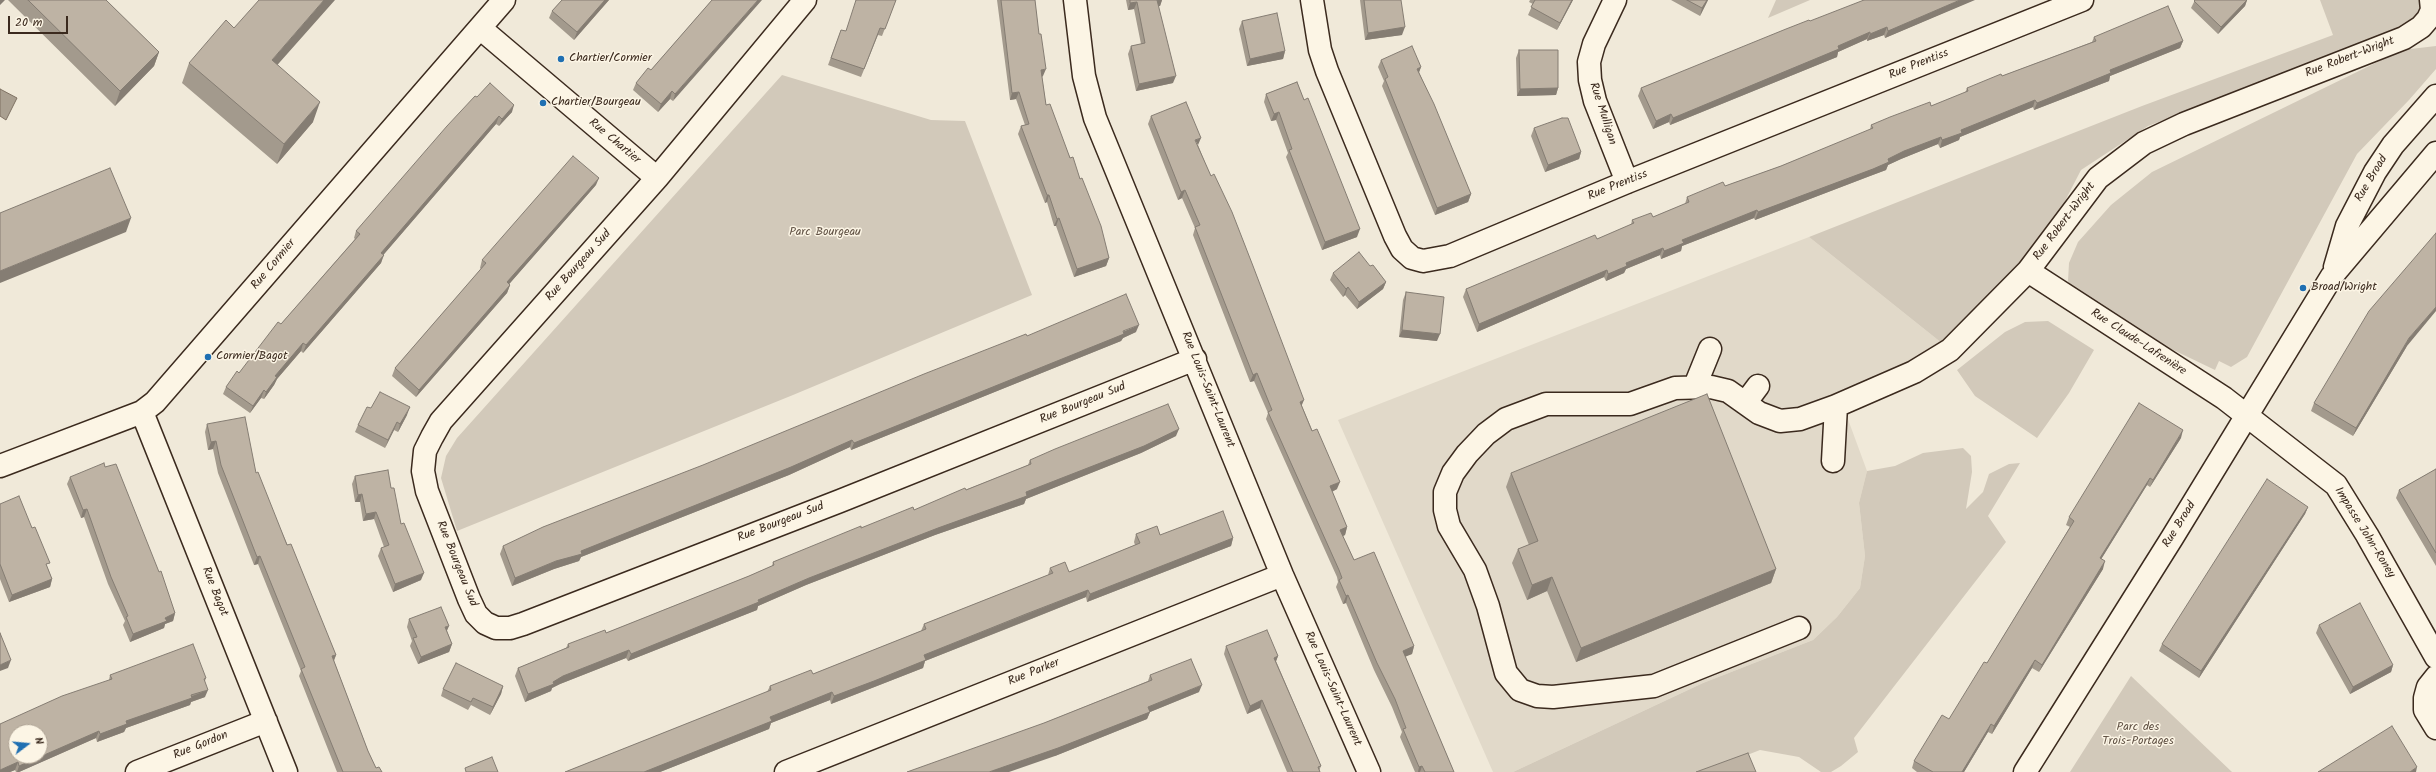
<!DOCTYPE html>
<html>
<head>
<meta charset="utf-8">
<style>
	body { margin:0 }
	#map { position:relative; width:2436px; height:772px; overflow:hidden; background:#f0e9d9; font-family:Kalam,sans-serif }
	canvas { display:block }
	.north { position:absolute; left:8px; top:724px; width:40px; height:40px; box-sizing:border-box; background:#fcf5e5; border:1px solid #afa495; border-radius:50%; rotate:74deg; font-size:11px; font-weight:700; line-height:16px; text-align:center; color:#3b2a1e }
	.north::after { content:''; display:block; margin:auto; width:14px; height:18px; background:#1f6fb2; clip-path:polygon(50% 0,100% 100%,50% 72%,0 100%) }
	.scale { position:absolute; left:8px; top:16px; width:60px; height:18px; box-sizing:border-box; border:2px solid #3b2a1e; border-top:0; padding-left:5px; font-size:12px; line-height:14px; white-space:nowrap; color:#3b2a1e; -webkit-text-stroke:3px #fcf5e5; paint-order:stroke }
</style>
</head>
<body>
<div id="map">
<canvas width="2436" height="772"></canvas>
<div class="north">N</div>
<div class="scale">20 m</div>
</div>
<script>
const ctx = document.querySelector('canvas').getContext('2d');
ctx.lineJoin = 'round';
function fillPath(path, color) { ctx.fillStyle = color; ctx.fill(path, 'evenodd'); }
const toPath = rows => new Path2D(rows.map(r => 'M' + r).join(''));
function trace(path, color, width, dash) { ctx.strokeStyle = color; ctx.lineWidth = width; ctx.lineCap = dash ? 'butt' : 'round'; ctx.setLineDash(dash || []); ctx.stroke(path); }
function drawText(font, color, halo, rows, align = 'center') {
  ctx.font = font + ' Kalam,sans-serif'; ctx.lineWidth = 3; ctx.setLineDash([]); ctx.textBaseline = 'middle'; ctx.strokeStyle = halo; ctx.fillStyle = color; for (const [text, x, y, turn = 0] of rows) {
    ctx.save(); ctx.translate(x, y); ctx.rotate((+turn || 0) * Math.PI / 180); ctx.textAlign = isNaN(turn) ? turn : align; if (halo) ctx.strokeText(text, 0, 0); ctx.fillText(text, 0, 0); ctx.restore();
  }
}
fillPath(toPath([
	[1809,237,1943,344,1842,403,1867,471,1859,503,1865,556,1860,588,1837,617,1813,640,1703,683,1513,772,1493,772,1338,420]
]), '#e1d9c9');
fillPath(toPath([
	[1776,0,1810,0,1768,18],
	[2320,0,2422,0,2414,24,2148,126,2081,170,2049,232,2009,278,1943,344,1809,237,2142,106,2333,35],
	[2436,46,2436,69,2409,100,2357,154,2247,357,2231,367,2219,361,2215,370,2086,308,2075,297,2068,281,2069,263,2078,242,2111,205,2152,172,2402,50],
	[782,75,931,120,965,121,1032,295,793,395,457,531,441,478,446,456,457,438],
	[2048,321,2094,350,2069,393,2037,438,1975,396,1957,370,2005,332,2025,322],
	[1963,448,1971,456,1972,472,1966,509,1983,492,1989,474,2009,464,2020,463,1988,516,2006,542,1854,738,1858,752,1841,766,1831,772,1821,772,1799,757,1760,750,1704,772,1513,772,1703,683,1813,640,1837,617,1860,588,1865,556,1859,503,1867,471,1895,466,1923,453],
	[2131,676,2232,772,2070,772]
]), '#d2c9ba');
const water = toPath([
	[0,89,17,98,6,120,0,116,0,89]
]);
fillPath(water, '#aaa091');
trace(water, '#7e7163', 1);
const minor = toPath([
	[805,0,657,178,441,421,432,437,425,451,423,471,427,491,469,599,476,614,485,623,496,628,510,628,523,624,840,501,1195,359],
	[1075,0,1084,76,1095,118,1282,575,1369,772],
	[1312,0,1320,50,1327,71,1395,236,1402,249,1412,258,1423,261,1450,256,1627,182,2082,0],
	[1615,0,1594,44,1589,62,1590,80,1595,101,1627,182],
	[480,28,657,178],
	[2335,267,2347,226,2375,172,2393,145,2436,96],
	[2028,271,2224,398,2336,485,2367,535,2436,657],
	[1695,386,1710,349],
	[1746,402,1758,386],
	[142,412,286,772],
	[1833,461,1836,406],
	[0,466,142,412,155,402,504,0],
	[1799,628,1654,686,1553,697,1537,696,1520,690,1506,673,1488,606,1475,570,1449,526,1445,510,1445,492,1453,473,1467,454,1486,434,1506,419,1546,404,1630,404,1675,388,1711,387,1728,391,1759,413,1780,421,1800,419,1836,406,1914,372,1950,350,2028,271,2098,178,2144,143,2184,124,2404,38,2421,27,2428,19,2432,10,2431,0],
	[2436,677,2428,687,2425,698,2425,710,2436,728],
	[137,772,266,721],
	[786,772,1282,575],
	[2025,772,2172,538,2332,276,2436,153]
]);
trace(minor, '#3b2a1e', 25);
trace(minor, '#fcf5e5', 22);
fillPath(toPath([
	[8,0,106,0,159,52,154,66,115,106],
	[562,0,609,0,574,40,549,18,552,11],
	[712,0,673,101,670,99,658,112,633,90,636,83,651,70],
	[896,0,882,36,878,35,861,77,828,65,841,30,846,31],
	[997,0,1035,0,1043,76,1042,77,1046,105,1080,179,1109,258,1106,266,1074,277,1056,226,1054,226,1047,202,1045,203,1018,134,1021,126,1025,125,1016,99,1010,100],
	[1126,0,1162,0,1160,6,1158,6,1173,83,1136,91,1128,54,1131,46,1141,44,1134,9,1128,10],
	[1360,0,1401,0,1402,35,1365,40],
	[1530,0,1573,0,1557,30,1528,15,1533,4,1529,2],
	[1671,0,1708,0,1700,16],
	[2195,0,2247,0,2245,6,2218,34,2191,8],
	[1971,1,1885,38,1884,35,1867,41,1867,39,1838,52,1837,57,1670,125,1669,122,1653,129,1638,96,1641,88,1810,21],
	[1242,21,1285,51,1283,59,1247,66,1239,29],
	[2094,37,2183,41,2180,48,2110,76,2109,81,2034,110,2033,107,1960,137,1959,140,1940,148,1938,144,1901,159,1888,165,1886,170,1870,176,1755,220,1754,218,1682,246,1681,251,1661,259,1660,255,1626,269,1624,273,1606,281,1604,277,1477,332,1463,297,1466,289,1597,239,1631,225,1632,220,1653,217,1685,204,1687,197,1725,186,1781,166,1870,130,1871,125,1931,106,1965,93,1967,88,2002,76,2092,42],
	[1519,50,1558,88,1556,95,1517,96,1516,58],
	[1381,60,1421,67,1419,72,1471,194,1468,202,1435,215,1382,86,1384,81,1378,67],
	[189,63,278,65,313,122,277,164,182,83],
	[1297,82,1357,237,1322,250,1286,157,1288,153,1276,120,1271,121,1264,102,1266,94],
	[477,97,512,112,499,126,496,124,484,138,383,255,381,263,303,353,301,351,277,379,274,385,264,399,261,398,250,413,223,394,226,387,239,373,281,324,355,239,354,238,356,231],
	[1151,116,1198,145,1302,406,1337,489,1332,492,1347,527,1345,535,1343,536,1354,560,1414,646,1412,654,1405,656,1454,772,1415,772,1400,737,1402,732,1392,707,1374,670,1346,603,1343,604,1336,587,1338,582,1337,577,1266,419,1268,413,1254,381,1250,382,1193,235,1195,228,1182,198,1178,200,1148,124],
	[1534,128,1581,152,1579,159,1545,172,1531,136],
	[596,185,509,284,510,285,507,293,416,397,392,376,395,368,481,269,480,268,482,260],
	[1370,266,1386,282,1383,289,1357,309,1345,295,1343,297,1330,280,1333,273],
	[1406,292,1437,341,1399,337,1403,300],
	[1136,332,1123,338,1121,341,851,450,850,447,789,475,581,557,579,561,554,569,512,586,500,554,503,546,1027,336],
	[2407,346,2353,436,2311,411,2314,403],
	[371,408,407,415,398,432,394,430,385,448,355,432,358,425],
	[207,424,256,473,336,655,334,661,368,751,376,768,382,772,337,772,299,676,301,671,258,564,254,565,218,473,213,449,208,450,205,432],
	[1176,436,1141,453,1026,499,1024,504,935,535,806,585,758,606,757,610,628,661,626,658,560,684,552,688,551,691,525,702,515,676,518,668,566,648,568,644,606,633,749,576,772,566,773,562,861,528,914,510,1006,474,1028,465,1030,460],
	[2181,438,2150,487,2147,485,2101,559,2103,569,2039,672,2032,668,1992,734,1988,732,1964,772,1917,772,1912,768,1914,761,1949,719,1987,663,2070,527,2066,525,2069,517],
	[105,467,175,613,173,621,165,624,164,628,130,642,123,625,125,621,108,584,84,517,81,518,67,484,70,477],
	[2436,469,2436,566,2396,498,2399,490],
	[1511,473,1776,569,1771,583,1576,662,1547,591,1527,600,1512,563,1518,549,1529,545,1506,487],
	[355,476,391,488,401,524,421,580,393,592,378,556,381,548,384,547,374,519,363,521,360,502,355,502,352,484],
	[0,504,32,528,52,579,50,587,9,602,0,579],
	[2308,507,2305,514,2199,678,2159,651,2162,644],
	[1136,534,1233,538,1231,546,1087,602,1086,597,1024,622,925,661,923,668,831,704,830,700,771,723,769,729,660,772,565,772,767,692,770,686,813,674,921,631,924,624,1048,575,1050,568,1069,572,1135,545,1134,542],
	[409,619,447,631,452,644,449,652,418,664,410,646,412,641,407,627],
	[2319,625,2393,665,2391,672,2350,694,2316,633],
	[1226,646,1278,656,1276,661,1321,766,1319,771,1320,772,1287,772,1260,708,1247,714,1224,654],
	[110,675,206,678,205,681,205,697,191,702,190,705,126,728,124,732,97,742,96,738,19,772,16,772,15,770,10,772,0,772,109,680],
	[1150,675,1199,692,1150,712,1147,719,1055,756,1044,723,1148,681],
	[503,686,501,694,490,715,471,705,468,710,441,696,443,689]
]), '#a39a8d');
fillPath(toPath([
	[0,0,5,0,0,5],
	[324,0,335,0,264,80,272,60],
	[605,0,609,0,574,40,577,32],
	[758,0,762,0,673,101,675,94],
	[1156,0,1162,0,1160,6,1154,7],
	[1572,0,1573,0,1557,30,1560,23],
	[1707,0,1708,0,1700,16,1702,8],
	[1960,0,1975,0,1885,38,1888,31],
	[2247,0,2245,6,2218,34,2221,27],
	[1137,2,1134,9,1128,10,1130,3],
	[1405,27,1402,35,1365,40,1368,33],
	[1887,27,1884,35,1867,41,1870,34],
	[1870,32,1867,39,1838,52,1837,57,1670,125,1673,118],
	[2183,41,2180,48,2110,76,2109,81,2034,110,2037,103,2110,70],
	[1285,51,1283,59,1247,66,1250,59],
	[159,52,154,66,115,106,120,91],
	[1421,67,1418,75,1417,69],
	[1046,69,1043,76,1039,77,1041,70],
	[1176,76,1173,83,1136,91,1139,84],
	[1558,88,1556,95,1517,96,1520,89],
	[672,91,670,99,658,112,661,104],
	[1019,92,1016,99,1010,100,1012,93],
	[2035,100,2033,107,1960,137,1959,140,1940,148,1942,140,1961,130],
	[320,102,313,122,277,164,284,144],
	[514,105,512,112,499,126,502,119],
	[1279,112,1276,120,1271,121,1274,114],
	[1671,114,1669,122,1653,129,1656,121],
	[499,116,496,124,379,260,381,253],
	[1941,137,1938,144,1901,159,1888,165,1886,170,1870,176,1755,220,1758,212,1904,151],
	[1201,138,1198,145,1195,140],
	[1581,152,1579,159,1545,172,1548,165],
	[599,178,596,185,504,290,507,282],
	[1185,190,1182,198,1178,200,1181,192],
	[1471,194,1468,202,1435,215,1437,208],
	[1047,195,1049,195,1047,202,1045,203],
	[1757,210,1754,218,1682,246,1681,251,1661,259,1664,251,1682,240],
	[131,218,126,232,0,283,0,271],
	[1059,218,1056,226,1054,226,1057,219],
	[1360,229,1357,237,1322,250,1325,242],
	[1663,248,1660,255,1626,269,1624,273,1606,281,1608,274,1626,263],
	[384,255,381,263,303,353,306,345],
	[1109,258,1106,266,1074,277,1077,269],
	[1607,270,1604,277,1477,332,1479,324],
	[1386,282,1383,289,1357,309,1359,302],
	[510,285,507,293,416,397,419,390],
	[1348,287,1345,295,1343,297,1346,289],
	[2436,307,2436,311,2407,346,2353,436,2356,428,2409,338],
	[1139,325,1136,332,1123,338,1121,341,851,450,854,443],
	[1402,330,1440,334,1437,341,1399,337],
	[303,343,301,351,277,379,274,385,264,399,266,392,275,376],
	[1257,373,1254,381,1250,382,1253,375],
	[264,390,261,398,250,413,253,406],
	[1304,400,1301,407,1300,402],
	[410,407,407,415,398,432,400,424],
	[397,422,394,430,385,448,388,440],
	[1179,429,1176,436,1141,453,1026,499,1024,504,935,535,806,585,758,606,757,610,628,661,631,654,758,600,809,578,1026,492],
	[2183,430,2181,438,2150,487,2153,480],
	[852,440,850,447,789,475,581,557,579,561,554,569,512,586,515,578],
	[216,441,213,449,208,450,211,442],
	[2150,478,2147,485,2097,566,2100,558],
	[1340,482,1337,489,1327,494,1330,486],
	[362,494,360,502,355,502,358,495],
	[2308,507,2305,514,2199,678,2201,671],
	[87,509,84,517,81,518,83,510],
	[376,512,374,519,363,521,366,514],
	[1347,527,1345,535,1338,538,1340,530],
	[1233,538,1231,546,1087,602,1090,594],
	[260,556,258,564,254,565,257,557],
	[2105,561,2103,569,2039,672,2042,665],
	[1776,569,1771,583,1576,662,1581,648],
	[424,573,421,580,393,592,395,584],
	[1552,577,1547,591,1527,600,1532,585],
	[52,579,50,587,9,602,12,595],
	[1088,590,1086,597,925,661,923,668,831,704,834,696,924,655],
	[1348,595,1346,603,1343,604,1346,596],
	[175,613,173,621,165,624,164,628,130,642,133,634],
	[449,626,446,633,445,627],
	[452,644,449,652,418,664,421,657],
	[1414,646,1412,654,1400,659,1403,651],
	[629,650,626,658,560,684,552,688,551,691,525,702,528,694,563,676],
	[336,655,333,662,332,656],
	[1278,656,1275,664,1274,658],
	[11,660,8,668,0,671,0,665],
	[2035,660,2032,668,1992,734,1994,726],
	[2393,665,2391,672,2350,694,2353,687],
	[1202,685,1199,692,1150,712,1147,719,1055,756,1009,772,989,772],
	[503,686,501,694,490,715,493,707],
	[208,690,205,697,191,702,190,705,126,728,124,732,97,742,100,734,126,721],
	[832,692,830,700,771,723,769,729,660,772,644,772,770,717],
	[1262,700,1260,708,1247,714,1250,706],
	[1991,724,1988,732,1964,772,1962,772],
	[99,731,96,738,19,772,17,772,19,766],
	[18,762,15,770,10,772,0,772,0,770],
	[1422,766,1420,772,1418,772,1419,767],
	[2417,767,2416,772,2410,772]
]), '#857d73');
const building = toPath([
	[28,0,106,0,159,52,120,91,28,0],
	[259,0,324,0,272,60,320,102,284,144,189,63,226,20,234,28,259,0],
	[562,0,605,0,577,32,552,11,562,0],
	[712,0,758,0,675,94,672,91,661,104,636,83,648,68,651,70,712,0],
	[856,0,896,0,885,29,880,28,864,69,831,58,841,30,846,31,856,0],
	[1001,0,1035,0,1039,34,1041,34,1046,69,1041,70,1046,105,1050,104,1070,158,1073,157,1080,179,1082,178,1101,226,1109,258,1077,269,1059,218,1057,219,1049,195,1047,195,1021,126,1029,124,1019,92,1012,93,1001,0],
	[1130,0,1157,0,1176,76,1139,84,1131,46,1145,43,1137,2,1130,3,1130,0],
	[1364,0,1401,0,1405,27,1368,33,1364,0],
	[1535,0,1572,0,1560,23,1531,7,1535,0],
	[1687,0,1707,0,1702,8,1687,0],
	[1864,0,1960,0,1888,31,1887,27,1870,34,1870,32,1838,46,1839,49,1673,118,1671,114,1656,121,1641,88,1786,29,1809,20,1810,21,1864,0],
	[2195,0,2247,0,2221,27,2194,1,2195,0],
	[2168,6,2183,41,2110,70,2111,73,2037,103,2035,100,1961,130,1962,133,1942,140,1941,137,1904,151,1888,159,1889,162,1873,169,1758,212,1757,210,1682,240,1684,243,1664,251,1663,248,1626,263,1627,266,1608,274,1607,270,1479,324,1466,289,1595,235,1597,239,1634,223,1632,220,1651,213,1653,217,1689,202,1687,197,1723,182,1725,186,1781,166,1873,128,1871,125,1890,117,1930,102,1931,106,1968,91,1967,88,2001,74,2002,76,2096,41,2094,37,2168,6],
	[1277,13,1285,51,1250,59,1242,21,1277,13],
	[1412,46,1421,67,1417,69,1434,104,1471,194,1437,208,1385,79,1388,77,1381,60,1412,46],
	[1519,50,1558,50,1558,88,1520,89,1519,50],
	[1297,82,1304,100,1308,98,1360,229,1325,242,1289,150,1292,149,1279,112,1274,114,1266,94,1297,82],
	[490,83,514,105,502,119,499,116,486,131,381,253,384,255,306,345,303,343,275,376,277,377,266,392,264,390,253,406,226,387,237,371,239,373,278,322,281,324,360,234,356,231,447,126,475,96,477,97,490,83],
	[1186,102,1201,138,1195,140,1211,176,1214,174,1232,212,1253,266,1304,400,1300,402,1312,431,1317,429,1340,482,1330,486,1347,527,1340,530,1354,560,1374,552,1414,646,1403,651,1454,772,1425,772,1422,766,1419,767,1403,729,1406,728,1395,699,1377,663,1348,595,1346,596,1339,580,1342,578,1339,570,1268,412,1272,410,1257,373,1253,375,1195,227,1200,225,1185,190,1181,192,1151,116,1186,102],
	[1562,118,1568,118,1581,152,1548,165,1534,128,1562,118],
	[573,156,599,178,507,282,510,285,419,390,395,368,486,263,482,260,573,156],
	[110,168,131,218,0,271,0,213,110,168],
	[2436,233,2436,307,2409,338,2356,428,2314,403,2369,311,2436,233],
	[1359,252,1370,266,1373,265,1386,282,1359,302,1348,287,1346,289,1333,273,1359,252],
	[1406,292,1444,297,1440,334,1402,330,1406,292],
	[1126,294,1139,325,1123,331,1124,334,854,443,852,440,791,467,581,551,582,554,556,561,515,578,503,546,543,527,703,465,924,374,1026,334,1027,336,1126,294],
	[380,392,410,407,400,424,397,422,388,440,358,425,367,407,371,408,380,392],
	[1707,394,1776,569,1581,648,1552,577,1532,585,1518,549,1538,541,1511,473,1707,394],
	[2139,403,2183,430,2153,480,2150,478,2100,558,2105,561,2042,665,2035,660,1994,726,1991,724,1962,772,1933,772,1914,761,1942,715,1949,719,1984,662,1987,663,2074,521,2069,517,2139,403],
	[1168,404,1179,429,1144,446,1026,492,1027,496,938,528,809,578,758,600,759,602,631,654,629,650,563,676,553,682,554,684,528,694,518,668,569,647,568,644,605,630,606,633,749,576,774,565,773,562,861,526,861,528,913,507,914,510,965,488,966,490,1031,464,1030,460,1055,449,1168,404],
	[245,417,256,473,258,472,287,545,291,544,336,655,332,656,368,751,376,768,379,767,382,772,343,772,301,669,305,667,260,556,257,557,221,465,216,441,211,442,207,424,245,417],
	[104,463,105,467,116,464,159,572,161,571,175,613,165,618,167,621,133,634,126,617,128,616,111,577,87,509,83,510,70,477,104,463],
	[2436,469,2436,553,2399,490,2436,469],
	[388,470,391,488,394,488,401,524,404,523,424,573,395,584,381,548,389,545,376,512,366,514,362,494,358,495,355,476,388,470],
	[2267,479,2308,507,2201,671,2162,644,2267,479],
	[19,496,32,528,35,527,50,563,46,564,52,579,12,595,0,564,0,504,19,496],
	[1223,511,1233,538,1090,594,1088,590,1026,614,924,655,926,660,874,681,834,696,832,692,770,717,772,721,644,772,565,772,771,690,770,686,811,670,813,674,926,629,924,624,1053,573,1050,568,1065,562,1069,572,1140,543,1136,534,1157,526,1160,535,1223,511],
	[2360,603,2393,665,2353,687,2319,625,2360,603],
	[441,607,449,626,445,627,452,644,421,657,413,638,417,637,409,619,441,607],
	[1267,630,1278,656,1274,658,1321,766,1318,767,1320,772,1293,772,1262,700,1250,706,1226,646,1267,630],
	[0,633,11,660,0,665,0,633],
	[193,644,206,678,204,679,208,690,191,695,192,698,126,721,127,724,100,734,99,731,19,766,18,762,0,770,0,724,62,696,112,679,110,675,193,644],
	[16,732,40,732,40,756,16,756,16,732],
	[1191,659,1202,685,1148,707,1150,712,1058,748,989,772,907,772,1044,723,1152,680,1150,675,1191,659],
	[456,663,503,686,493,707,473,698,471,702,443,689,456,663],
	[2392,726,2417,767,2410,772,2318,772,2392,726],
	[1748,753,1756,772,1696,772,1748,753],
	[492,757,498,772,466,772,465,768,492,757]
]);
fillPath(building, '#beb3a4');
trace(building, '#857d73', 1);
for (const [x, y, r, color] of [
	[561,59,4,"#1f6fb2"],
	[543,103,4,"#1f6fb2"],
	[2303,288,4,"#1f6fb2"],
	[208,357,4,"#1f6fb2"]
]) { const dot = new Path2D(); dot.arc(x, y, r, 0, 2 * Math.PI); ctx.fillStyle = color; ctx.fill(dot); trace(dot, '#fcf5e5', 1.5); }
drawText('12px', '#3b2a1e', '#fcf5e5', [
	["Rue Robert-Wright",2350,58,-21],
	["Rue Prentiss",1919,65,-22],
	["Rue Mulligan",1602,114,72],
	["Rue Chartier",614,142,40],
	["Rue Broad",2372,179,-59],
	["Rue Prentiss",1618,186,-22],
	["Rue Robert-Wright",2065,222,-53],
	["Rue Cormier",274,265,-50],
	["Rue Bourgeau Sud",579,266,-48],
	["Rue Claude-Lafrenière",2138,343,33],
	["Rue Louis-Saint-Laurent",1207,390,68],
	["Rue Bourgeau Sud",1083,404,-22],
	["Rue Bourgeau Sud",781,523,-21],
	["Rue Broad",2180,525,-58],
	["Impasse John-Roney",2364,533,58],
	["Rue Bourgeau Sud",456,564,68],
	["Rue Bagot",214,592,68],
	["Rue Parker",1034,673,-22],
	["Rue Louis-Saint-Laurent",1332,689,66],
	["Rue Gordon",201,746,-22]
]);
drawText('12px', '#3b2a1e', '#fcf5e5', [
	["Chartier/Cormier",569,59],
	["Chartier/Bourgeau",551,103],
	["Broad/Wright",2311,288],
	["Cormier/Bagot",216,357]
], 'left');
drawText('12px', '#615245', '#fcf5e5', [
	["Parc Bourgeau",825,233],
	["Parc des",2138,728],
	["Trois-Portages",2138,742]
]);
</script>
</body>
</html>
